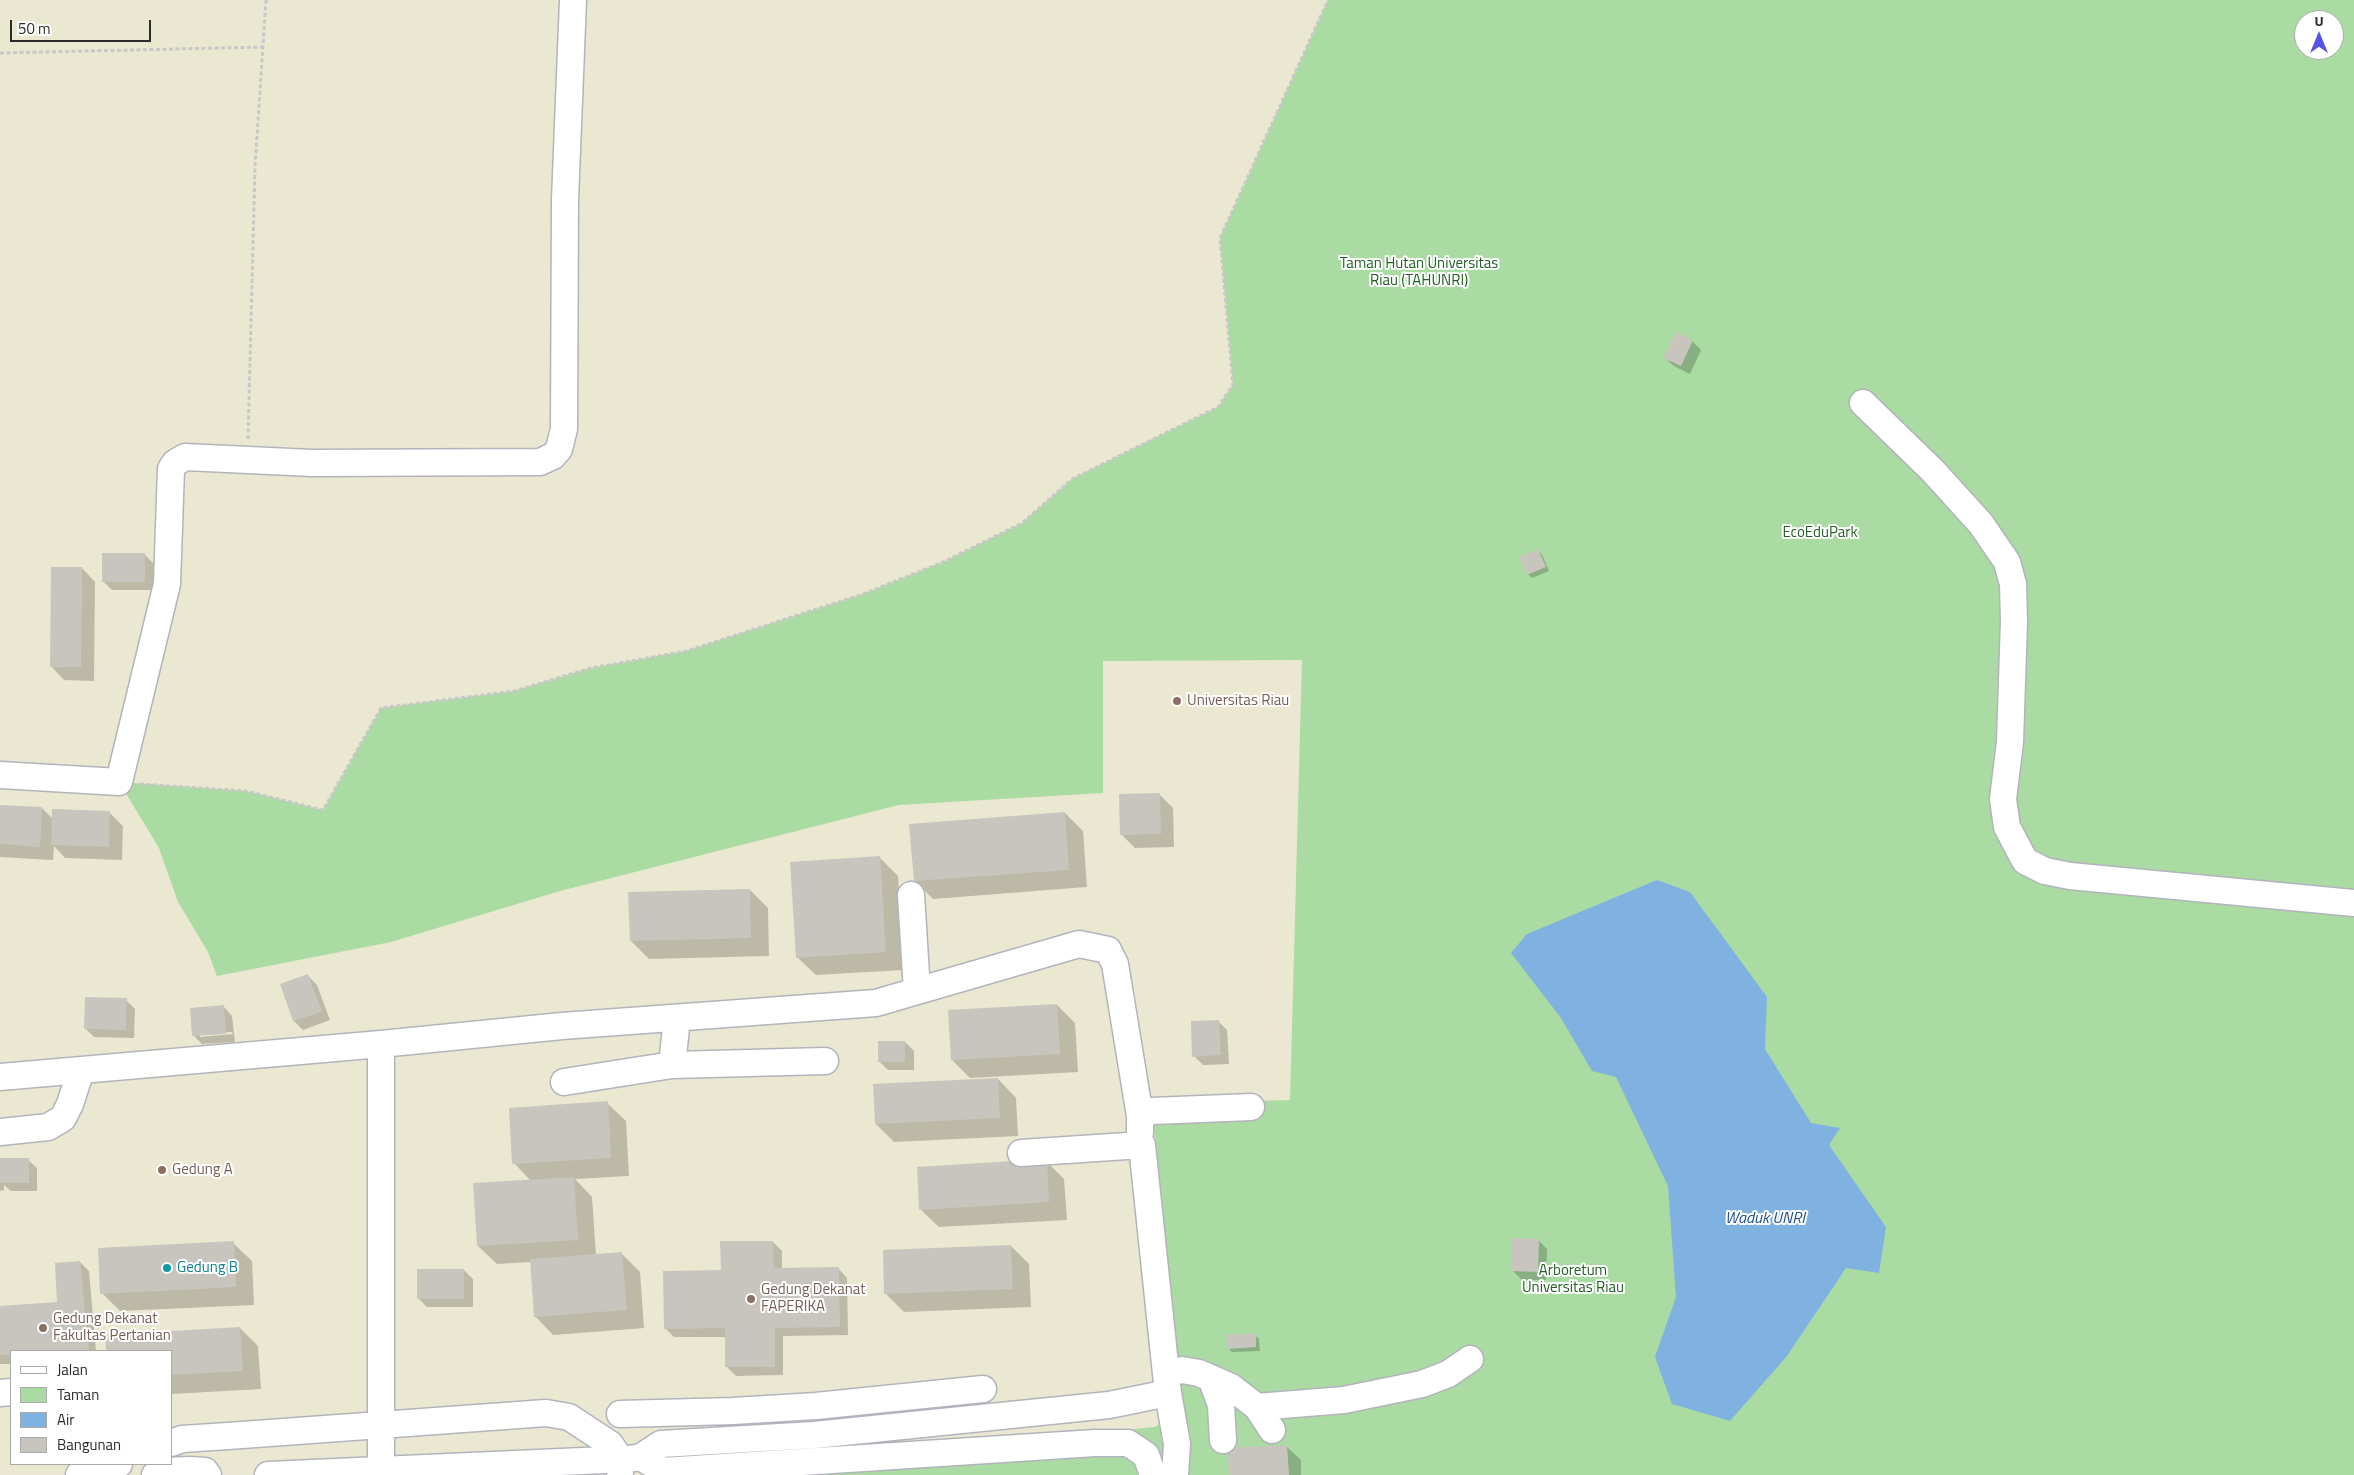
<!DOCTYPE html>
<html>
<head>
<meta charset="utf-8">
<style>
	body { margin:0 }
	#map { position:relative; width:2354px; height:1475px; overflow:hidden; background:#ebe9df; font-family:"Titillium Web",sans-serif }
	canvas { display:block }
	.legend { position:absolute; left:10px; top:1350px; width:162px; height:115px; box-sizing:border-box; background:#fff; border:1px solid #aaa; margin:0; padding:6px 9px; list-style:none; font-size:15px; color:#2b2b2b }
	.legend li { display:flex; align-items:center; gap:10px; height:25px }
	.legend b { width:25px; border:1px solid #aaa }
	.north { position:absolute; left:2294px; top:10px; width:50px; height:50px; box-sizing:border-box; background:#fff; border:1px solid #aaa; border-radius:50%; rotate:0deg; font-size:14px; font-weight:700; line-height:20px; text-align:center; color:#2b2b2b }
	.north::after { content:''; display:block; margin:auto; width:18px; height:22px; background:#5653e5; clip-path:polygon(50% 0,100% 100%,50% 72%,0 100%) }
	.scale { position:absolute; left:10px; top:20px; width:141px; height:22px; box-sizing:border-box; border:2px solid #2b2b2b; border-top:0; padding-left:6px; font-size:15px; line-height:18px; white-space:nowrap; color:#2b2b2b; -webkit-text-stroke:4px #fff; paint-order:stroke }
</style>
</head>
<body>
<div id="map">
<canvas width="2354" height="1475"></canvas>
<ul class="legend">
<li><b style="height:6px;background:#fff"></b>Jalan</li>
<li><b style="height:14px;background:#aadba2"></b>Taman</li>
<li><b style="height:14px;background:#7fb2e1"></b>Air</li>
<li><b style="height:14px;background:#c7c5be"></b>Bangunan</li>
</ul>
<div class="north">U</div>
<div class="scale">50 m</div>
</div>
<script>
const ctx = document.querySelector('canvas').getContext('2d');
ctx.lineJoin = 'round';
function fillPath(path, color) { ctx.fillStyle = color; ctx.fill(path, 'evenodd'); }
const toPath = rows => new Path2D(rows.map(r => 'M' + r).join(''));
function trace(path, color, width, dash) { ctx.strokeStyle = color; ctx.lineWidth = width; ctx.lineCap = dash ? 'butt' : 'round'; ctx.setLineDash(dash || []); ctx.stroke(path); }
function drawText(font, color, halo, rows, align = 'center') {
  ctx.font = font + ' "Titillium Web",sans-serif'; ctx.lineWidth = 4; ctx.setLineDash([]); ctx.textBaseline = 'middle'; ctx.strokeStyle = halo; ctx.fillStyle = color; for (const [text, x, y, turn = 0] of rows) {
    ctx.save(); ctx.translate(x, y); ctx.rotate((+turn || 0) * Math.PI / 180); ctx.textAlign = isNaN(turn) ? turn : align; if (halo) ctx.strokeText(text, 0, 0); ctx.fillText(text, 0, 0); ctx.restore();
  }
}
fillPath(toPath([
	[0,0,2354,0,2354,1475,0,1475],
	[2304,20,2334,20,2334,50,2304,50],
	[11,1351,171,1351,171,1464,11,1464]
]), '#ebe8d1');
fillPath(toPath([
	[1328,0,2354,0,2354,1475,643,1475,1155,1427,1167,1418,1153,1104,1290,1100,1302,660,1103,661,1103,793,899,805,560,891,391,942,217,976,208,952,178,902,159,848,119,782,246,791,323,810,381,708,514,691,591,668,686,651,863,594,943,562,1022,523,1072,479,1218,407,1233,385,1220,238],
	[2304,20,2334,20,2334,50,2304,50]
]), '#aadba2');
fillPath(toPath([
	[1657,880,1690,892,1767,997,1765,1049,1811,1123,1840,1128,1829,1145,1886,1227,1879,1273,1846,1268,1787,1356,1730,1421,1672,1404,1655,1357,1676,1297,1668,1186,1616,1077,1592,1071,1561,1018,1511,953,1527,934]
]), '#7fb2e1');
fillPath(toPath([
	[1676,333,1692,341,1701,350,1690,374,1674,366,1665,358],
	[1538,550,1542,555,1549,571,1532,578,1528,574],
	[144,554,153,563,153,590,112,590,103,581],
	[82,568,95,582,94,681,64,680,51,666],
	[1159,794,1173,808,1174,847,1135,848,1121,834],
	[0,806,42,808,53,819,110,813,123,826,122,860,65,858,54,846,53,860,0,857],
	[1065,813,1083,831,1087,887,933,899,915,881],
	[880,858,898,876,904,970,816,975,797,957],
	[750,890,768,908,769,956,649,959,631,941],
	[308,976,317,985,330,1020,303,1030,294,1021,282,985],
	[126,1000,135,1009,134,1038,94,1037,85,1028],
	[1057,1005,1075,1023,1078,1072,970,1078,952,1060],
	[224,1007,232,1016,235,1042,202,1044,193,1035],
	[232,1032,233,1034,200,1037,200,1034],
	[1218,1021,1227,1030,1229,1064,1203,1065,1194,1056],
	[905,1042,914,1051,914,1070,888,1070,879,1061],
	[998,1079,1016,1098,1018,1136,894,1142,876,1124],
	[607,1103,626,1121,629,1176,575,1179,592,1197,596,1255,622,1254,640,1272,644,1328,553,1335,535,1316,531,1262,497,1264,478,1246,531,1181,514,1163],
	[28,1160,37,1168,37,1191,11,1191,4,1185,4,1190,0,1191,0,1163],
	[1046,1161,1064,1179,1067,1220,939,1227,920,1209],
	[1538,1240,1547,1249,1546,1280,1522,1280,1513,1271],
	[773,1242,782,1251,782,1269,839,1269,847,1278,848,1335,783,1336,783,1375,736,1376,727,1367,726,1337,674,1337,665,1328,722,1271],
	[233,1243,252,1261,254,1305,120,1311,102,1293],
	[1011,1246,1029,1264,1031,1307,904,1312,886,1294],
	[80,1262,89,1271,96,1351,11,1351,11,1364,0,1364,0,1307,58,1303],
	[464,1270,473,1279,473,1307,427,1307,418,1298],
	[240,1328,258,1346,261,1389,171,1394,171,1351,108,1351,107,1337],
	[1255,1335,1259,1339,1260,1351,1232,1352,1228,1348],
	[1287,1447,1301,1460,1301,1475,1230,1475]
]), '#0003');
fillPath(toPath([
	[1676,332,1693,340,1681,366,1663,358],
	[1538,549,1546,567,1527,575,1519,557],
	[102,553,145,553,145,582,102,582],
	[51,567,82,567,81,667,50,667],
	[1160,793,1161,834,1120,835,1119,794],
	[0,805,42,807,40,847,0,844],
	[52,809,110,811,109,847,51,845],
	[1065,812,1069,870,914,881,909,824],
	[880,856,886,952,796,958,790,862],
	[750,889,751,938,630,941,628,892],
	[308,974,322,1012,293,1021,280,984],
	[85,997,127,998,126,1030,84,1029],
	[1057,1004,1060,1054,951,1060,948,1010],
	[224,1005,226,1034,192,1036,190,1008],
	[1219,1020,1221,1055,1192,1057,1191,1021],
	[878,1041,905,1041,905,1062,878,1062],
	[998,1078,1000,1118,875,1124,873,1084],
	[608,1101,611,1158,512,1164,509,1108],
	[0,1158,29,1158,29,1183,0,1183],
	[1047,1159,1049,1202,919,1210,917,1167],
	[574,1177,578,1240,477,1246,473,1183],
	[1512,1238,1539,1239,1538,1272,1512,1271],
	[234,1241,236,1287,100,1294,98,1248],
	[720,1241,773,1241,774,1268,839,1267,840,1327,775,1328,775,1367,725,1367,725,1328,664,1329,663,1271,721,1270],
	[1011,1245,1013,1289,884,1294,883,1250],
	[622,1252,627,1310,534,1317,530,1259],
	[80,1261,89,1350,11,1351,11,1355,0,1355,0,1306,57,1302,55,1263],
	[417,1269,464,1269,464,1299,417,1299],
	[240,1327,243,1371,171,1375,171,1351,106,1351,105,1335],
	[1256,1333,1256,1347,1227,1349,1226,1335],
	[1287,1445,1289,1475,1229,1475,1227,1448]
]), '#c7c5be');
const minor = toPath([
	[1863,403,1933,471,1981,524,2007,562,2013,584,2014,621,2010,742,2003,799,2007,827,2025,861,2045,871,2070,876,2354,903],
	[0,775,119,782,167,584,171,469,175,463,185,457,312,463,540,462,553,456,559,449,564,429,565,200,573,0],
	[917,991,1079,944,1108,950,1115,964,1140,1116],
	[381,1044,381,1470],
	[672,1065,677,1018],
	[0,1077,381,1044,562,1026,876,1003,917,991,911,895],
	[564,1082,672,1065,825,1061],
	[0,1132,48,1127,63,1118,70,1104,81,1070],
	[1140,1132,1140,1116,1152,1111,1251,1107],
	[1021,1153,1142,1145,1168,1393,1177,1444,1175,1475],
	[1166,1374,1182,1370,1199,1373,1231,1387,1257,1407,1272,1430],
	[1211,1378,1221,1405,1223,1440],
	[0,1393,11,1392],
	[1257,1407,1344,1400,1422,1384,1448,1374,1470,1359],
	[620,1414,733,1411,816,1406,983,1389],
	[171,1443,182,1439,228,1436,546,1413,569,1417,610,1444,620,1459,620,1472],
	[641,1457,663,1471,1095,1443,1128,1443,1146,1455,1153,1475],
	[79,1475,119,1464],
	[155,1475,164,1471,190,1470,205,1471,208,1475],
	[268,1475,628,1459,641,1457,661,1444,814,1435,1109,1405,1168,1393]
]);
trace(minor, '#b3b3bd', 29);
trace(toPath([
	[0,53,263,47],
	[248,439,255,166,266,0],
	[140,784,246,791,323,810,381,708,514,691,591,668,686,651,863,594,943,562,1022,523,1072,479,1218,407,1233,385,1220,238,1328,0]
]), '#c8c8c8', 3, [4, 2.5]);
trace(minor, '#fff', 26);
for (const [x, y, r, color] of [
	[1177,701,5,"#8d6e63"],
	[162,1170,5,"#8d6e63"],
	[167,1268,5,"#0f9aa8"],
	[751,1299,5,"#8d6e63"],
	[43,1328,5,"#8d6e63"]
]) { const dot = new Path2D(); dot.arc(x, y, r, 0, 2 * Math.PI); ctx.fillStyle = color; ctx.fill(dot); trace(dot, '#fff', 2); }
drawText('15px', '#236023', '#fff', [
	["Taman Hutan Universitas",1419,264],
	["Riau (TAHUNRI)",1419,281],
	["EcoEduPark",1820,533],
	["Arboretum",1573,1271],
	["Universitas Riau",1573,1288]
]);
drawText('15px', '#785e54', '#fff', [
	["Universitas Riau",1187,701],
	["Gedung A",172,1170],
	["Gedung Dekanat",761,1290],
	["FAPERIKA",761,1307],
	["Gedung Dekanat",53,1319],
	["Fakultas Pertanian",53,1336]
], 'left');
drawText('15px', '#0d838f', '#fff', [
	["Gedung B",177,1268]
], 'left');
drawText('italic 16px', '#1d4f8d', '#fff', [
	["Waduk UNRI",1765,1219]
]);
</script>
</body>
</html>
